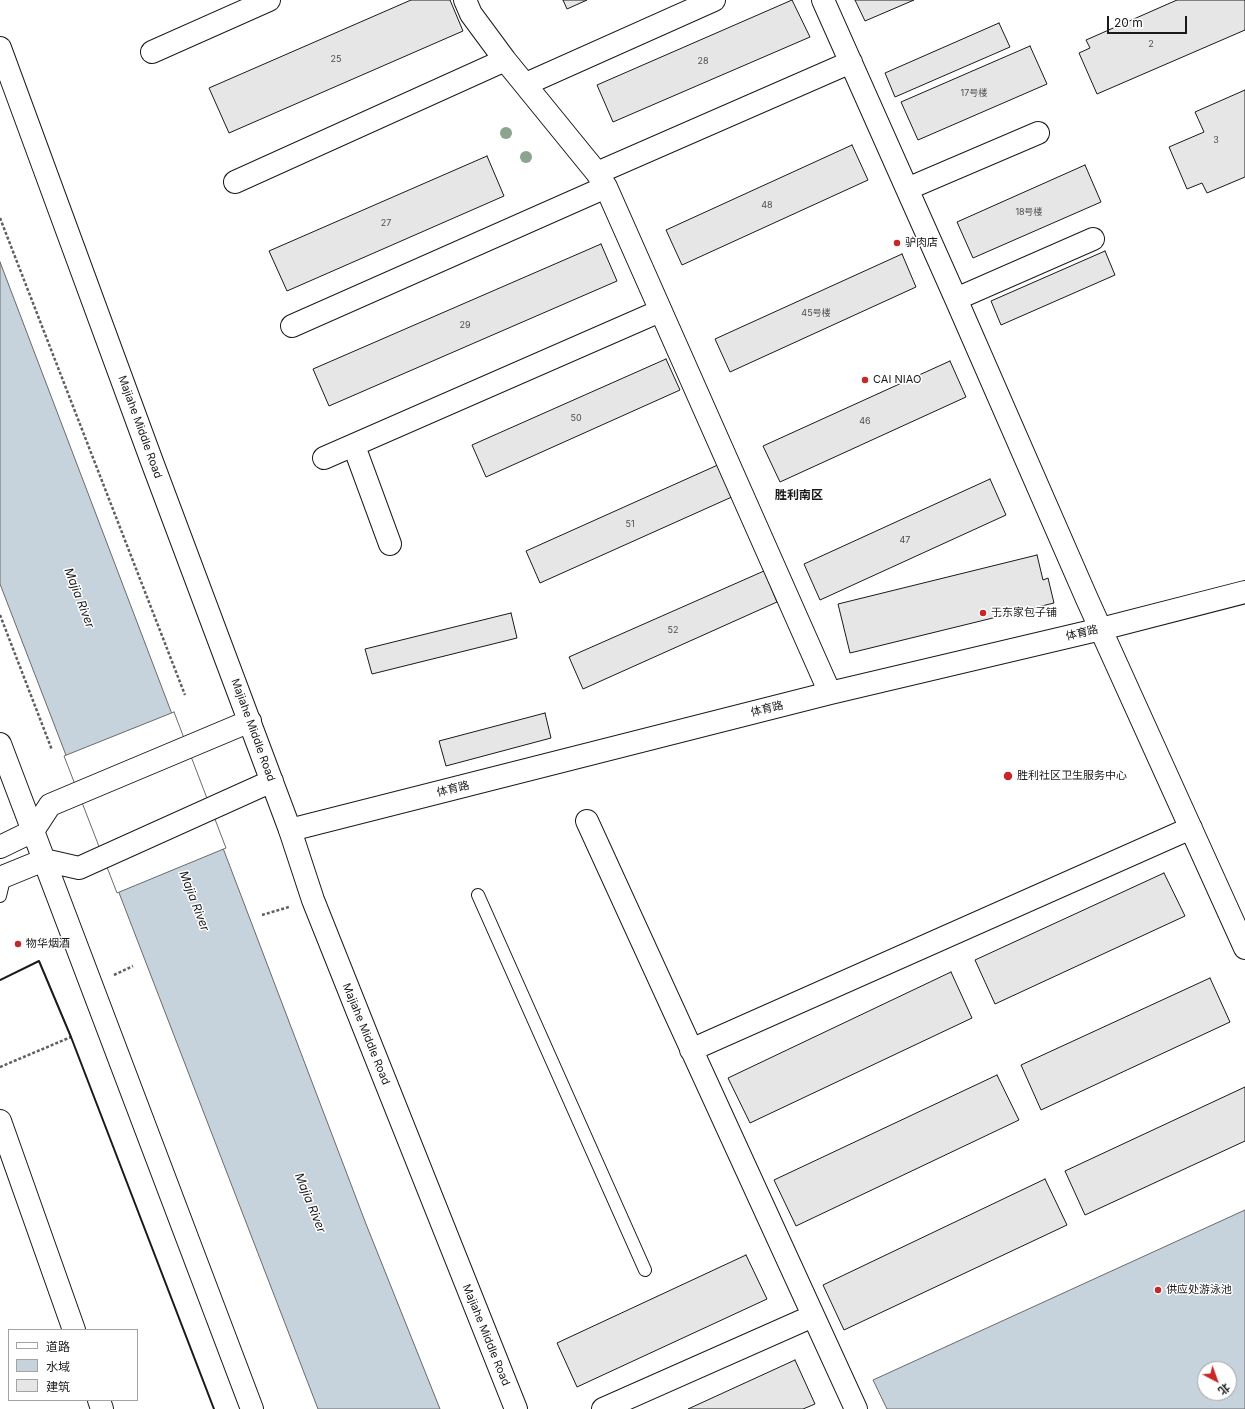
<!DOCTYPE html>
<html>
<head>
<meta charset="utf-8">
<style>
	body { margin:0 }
	#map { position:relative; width:1245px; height:1409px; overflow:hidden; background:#fff; font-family:Inter,"Noto Sans SC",sans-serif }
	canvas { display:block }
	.legend { position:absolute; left:8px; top:1329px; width:130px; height:72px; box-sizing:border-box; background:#fff; border:1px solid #a3a3a3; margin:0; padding:5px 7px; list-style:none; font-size:12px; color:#1a1a1a }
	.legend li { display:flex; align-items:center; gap:8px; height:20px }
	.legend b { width:20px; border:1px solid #a3a3a3 }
	.north { position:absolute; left:1197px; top:1361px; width:40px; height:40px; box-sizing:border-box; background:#fff; border:1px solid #a3a3a3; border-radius:50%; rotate:139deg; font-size:11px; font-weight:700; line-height:16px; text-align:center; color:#1a1a1a }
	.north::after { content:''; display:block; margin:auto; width:14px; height:18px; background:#c62828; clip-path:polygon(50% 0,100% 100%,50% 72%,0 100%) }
	.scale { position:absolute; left:1107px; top:16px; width:80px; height:18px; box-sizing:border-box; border:2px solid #1a1a1a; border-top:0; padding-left:5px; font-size:12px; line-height:14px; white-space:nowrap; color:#1a1a1a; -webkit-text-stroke:3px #fff; paint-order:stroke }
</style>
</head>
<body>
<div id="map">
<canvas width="1245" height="1409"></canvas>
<ul class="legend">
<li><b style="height:5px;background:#fff"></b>道路</li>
<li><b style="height:11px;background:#c6d2dc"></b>水域</li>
<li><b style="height:11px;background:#e6e6e6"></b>建筑</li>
</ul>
<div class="north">北</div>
<div class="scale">20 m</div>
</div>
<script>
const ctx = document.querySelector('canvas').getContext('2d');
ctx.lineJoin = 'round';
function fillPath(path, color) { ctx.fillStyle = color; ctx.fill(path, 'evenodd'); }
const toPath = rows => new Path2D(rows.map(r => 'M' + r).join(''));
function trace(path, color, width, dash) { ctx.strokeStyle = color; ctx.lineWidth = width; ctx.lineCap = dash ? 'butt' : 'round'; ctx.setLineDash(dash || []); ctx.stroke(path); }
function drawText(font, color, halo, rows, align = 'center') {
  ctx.font = font + ' Inter,"Noto Sans SC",sans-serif'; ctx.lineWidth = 3; ctx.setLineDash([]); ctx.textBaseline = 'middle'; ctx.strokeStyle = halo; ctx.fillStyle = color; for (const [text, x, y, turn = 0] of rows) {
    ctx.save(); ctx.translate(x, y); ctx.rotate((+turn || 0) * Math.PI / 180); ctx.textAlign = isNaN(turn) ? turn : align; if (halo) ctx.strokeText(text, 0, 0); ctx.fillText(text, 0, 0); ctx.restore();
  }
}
const water = toPath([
	[0,262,366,1224,440,1409,318,1409,0,584,0,262],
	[1245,1210,1245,1409,887,1409,873,1380,1245,1210],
	[1205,1369,1229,1369,1229,1393,1205,1393,1205,1369]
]);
fillPath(water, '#c6d2dc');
trace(water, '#6a6a6a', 1);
const pier = toPath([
	[174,712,226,848,117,893,64,756,174,712]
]);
fillPath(pier, '#fff');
trace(pier, '#6a6a6a', 1);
const building = toPath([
	[411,0,450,0,463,31,229,133,209,88,411,0],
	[563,0,587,0,567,9,563,0],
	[792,0,810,37,613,122,597,85,792,0],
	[855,0,914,0,865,21,855,0],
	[1177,0,1245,0,1245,30,1097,94,1079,53,1090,48,1086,40,1177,0],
	[999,23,1010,47,895,97,885,73,999,23],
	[1030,46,1047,84,918,140,901,102,1030,46],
	[1245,90,1245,177,1207,193,1202,183,1187,189,1169,147,1204,132,1195,112,1245,90],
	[852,145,868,180,682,265,666,230,852,145],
	[487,156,504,196,287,291,269,251,487,156],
	[1085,165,1101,202,973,258,957,222,1085,165],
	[601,244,617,281,329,406,313,369,601,244],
	[1105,251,1115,275,1001,325,991,301,1105,251],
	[902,254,916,287,730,372,715,339,902,254],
	[666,359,680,390,486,477,472,445,666,359],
	[950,361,966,397,780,482,763,446,950,361],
	[720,464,734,496,540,583,526,551,720,464],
	[990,479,1006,515,820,600,804,564,990,479],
	[1037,555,1043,580,1048,578,1054,603,850,653,838,604,1037,555],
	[764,571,777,602,583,689,569,657,764,571],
	[511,613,517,638,372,674,365,649,511,613],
	[545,713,551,738,446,766,439,741,545,713],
	[1164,873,1185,916,995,1004,975,960,1164,873],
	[951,972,972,1018,750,1123,728,1078,951,972],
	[1210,978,1230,1022,1041,1110,1021,1065,1210,978],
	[997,1075,1019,1120,796,1226,774,1180,997,1075],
	[1245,1087,1245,1141,1085,1215,1065,1171,1245,1087],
	[1045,1179,1067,1225,844,1330,823,1285,1045,1179],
	[746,1255,767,1299,577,1387,557,1343,746,1255],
	[795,1360,815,1404,803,1409,688,1409,795,1360]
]);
fillPath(building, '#e6e6e6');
trace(building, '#1a1a1a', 1);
const lane = toPath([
	[478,895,645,1270],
	[0,896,5,875]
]);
const street = toPath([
	[465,0,471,14,505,60,597,173,606,187,830,693],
	[823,0,956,299,1087,599,1245,948],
	[152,52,269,0],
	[526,84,714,0],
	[597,173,851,62],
	[235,182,505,60],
	[907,189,1038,133],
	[956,299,1093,239],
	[292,326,606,187],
	[354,446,390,544],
	[324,458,660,311],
	[587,821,856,1409],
	[290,830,830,693,1101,629,1245,592],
	[691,1050,1191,828],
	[0,1121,74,1330],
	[99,1400,102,1409],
	[603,1409,813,1316]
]);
const secondary = toPath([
	[0,48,151,459,290,830,313,900,516,1409],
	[0,744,252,1409],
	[33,831,50,805,250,721],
	[0,847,33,831],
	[44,860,79,868,272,781],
	[0,878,44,860]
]);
trace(lane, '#1a1a1a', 14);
trace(street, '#1a1a1a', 24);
trace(secondary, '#1a1a1a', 24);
trace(toPath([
	[0,218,185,695],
	[0,615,52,750],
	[262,915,289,907],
	[114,975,133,966],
	[0,1067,71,1037]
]), '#5f5f5f', 2.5, [3, 2]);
trace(lane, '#fff', 12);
trace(street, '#fff', 22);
trace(secondary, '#fff', 22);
trace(toPath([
	[0,980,39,961,71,1037,214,1409]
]), '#1a1a1a', 2);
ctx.fillStyle = '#8aa48f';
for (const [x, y] of [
	[506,133],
	[526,157]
]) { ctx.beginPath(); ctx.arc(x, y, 6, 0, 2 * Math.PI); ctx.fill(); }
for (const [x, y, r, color] of [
	[897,243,4,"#c62828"],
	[865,380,4,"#c62828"],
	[983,613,4,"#c62828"],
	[1008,776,5,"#c62828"],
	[18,944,4,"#c62828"],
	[1158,1290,4,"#c62828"]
]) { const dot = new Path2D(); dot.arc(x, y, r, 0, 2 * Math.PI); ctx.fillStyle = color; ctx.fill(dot); trace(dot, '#fff', 1.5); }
drawText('9px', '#4d4d4d', null, [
	["2",1151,44],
	["25",336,59],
	["28",703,61],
	["17号楼",974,93],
	["3",1216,140],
	["48",767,205],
	["18号楼",1029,212],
	["27",386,223],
	["45号楼",816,313],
	["29",465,325],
	["50",576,418],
	["46",865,421],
	["51",630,524],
	["47",905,540],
	["52",673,630]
]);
drawText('11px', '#1a1a1a', '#fff', [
	["驴肉店",905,243],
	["CAI NIAO",873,380],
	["于东家包子铺",991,613],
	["胜利社区卫生服务中心",1017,776],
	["物华烟酒",26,944],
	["供应处游泳池",1166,1290]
], 'left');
drawText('11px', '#1a1a1a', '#fff', [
	["Majiahe Middle Road",140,427,70],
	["体育路",1082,633,-13],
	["体育路",767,709,-14],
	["Majiahe Middle Road",253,730,70],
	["体育路",453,789,-14],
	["Majiahe Middle Road",366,1034,68],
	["Majiahe Middle Road",486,1335,68]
]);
drawText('bold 12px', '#1a1a1a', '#fff', [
	["胜利南区",799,495]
]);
drawText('italic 12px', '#1a1a1a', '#fff', [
	["Majia River",79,598,69],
	["Majia River",194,901,69],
	["Majia River",310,1203,68]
]);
</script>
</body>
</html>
